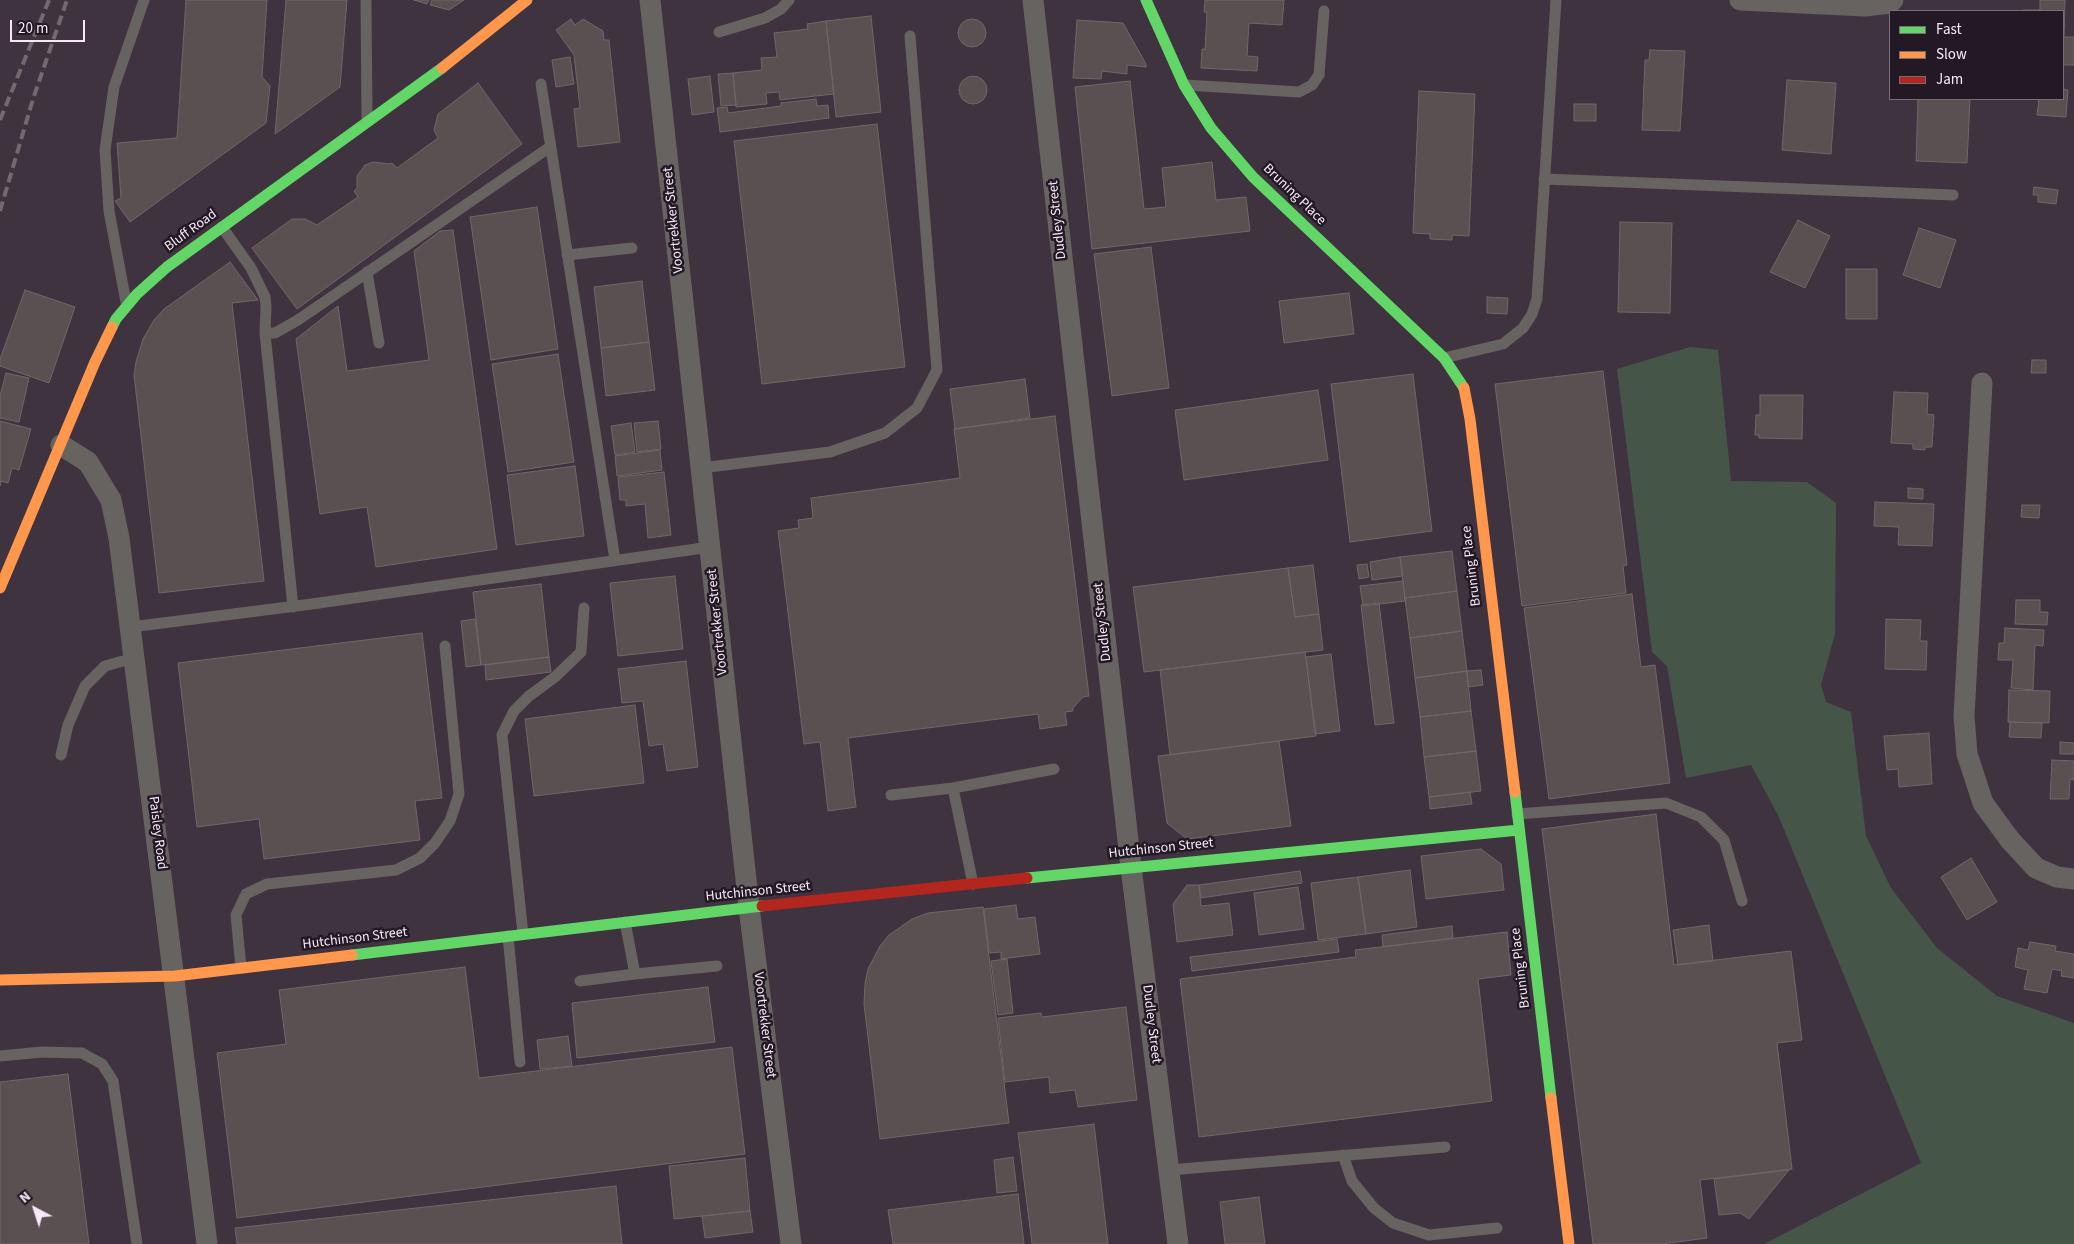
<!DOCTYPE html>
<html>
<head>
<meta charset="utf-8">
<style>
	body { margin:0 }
	#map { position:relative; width:2074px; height:1244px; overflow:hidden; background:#3e333f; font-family:"Source Sans 3",sans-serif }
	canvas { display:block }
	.legend { position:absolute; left:1889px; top:10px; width:175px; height:90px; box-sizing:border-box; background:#231924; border:1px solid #776c78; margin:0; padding:6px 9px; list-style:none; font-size:15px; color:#f6e8f7 }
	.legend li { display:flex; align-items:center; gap:10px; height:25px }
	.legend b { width:25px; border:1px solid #776c78 }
	.north { position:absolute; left:10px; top:1184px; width:50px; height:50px; -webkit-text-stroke:4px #231924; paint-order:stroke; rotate:320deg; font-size:14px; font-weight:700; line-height:20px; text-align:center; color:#f6e8f7 }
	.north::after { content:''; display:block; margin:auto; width:18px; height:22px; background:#f6e8f7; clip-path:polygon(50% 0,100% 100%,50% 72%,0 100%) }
	.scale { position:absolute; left:10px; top:20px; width:75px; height:22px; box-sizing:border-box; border:2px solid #f6e8f7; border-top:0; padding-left:6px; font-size:15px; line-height:18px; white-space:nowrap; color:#f6e8f7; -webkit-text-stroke:4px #231924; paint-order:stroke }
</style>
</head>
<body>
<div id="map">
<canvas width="2074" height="1244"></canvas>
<ul class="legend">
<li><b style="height:6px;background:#63d668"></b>Fast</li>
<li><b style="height:6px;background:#ff974d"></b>Slow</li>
<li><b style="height:6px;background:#b3261e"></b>Jam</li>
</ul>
<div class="north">N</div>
<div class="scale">20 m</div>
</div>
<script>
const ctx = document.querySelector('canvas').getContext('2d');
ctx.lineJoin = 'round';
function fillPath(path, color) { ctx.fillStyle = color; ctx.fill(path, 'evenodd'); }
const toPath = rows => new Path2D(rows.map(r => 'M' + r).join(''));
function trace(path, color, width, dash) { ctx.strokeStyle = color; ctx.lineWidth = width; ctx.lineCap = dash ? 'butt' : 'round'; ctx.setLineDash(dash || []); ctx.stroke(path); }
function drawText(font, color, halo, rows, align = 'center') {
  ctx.font = font + ' "Source Sans 3",sans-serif'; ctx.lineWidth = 5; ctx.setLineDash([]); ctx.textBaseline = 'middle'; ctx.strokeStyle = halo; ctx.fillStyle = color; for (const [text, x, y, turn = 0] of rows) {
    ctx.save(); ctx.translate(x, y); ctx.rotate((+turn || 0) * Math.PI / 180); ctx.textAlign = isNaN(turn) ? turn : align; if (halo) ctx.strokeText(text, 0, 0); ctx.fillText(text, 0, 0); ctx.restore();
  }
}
fillPath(toPath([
	[1690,347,1718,350,1731,481,1807,482,1836,503,1835,634,1821,685,1826,702,1851,712,1866,836,1891,888,1937,948,1997,996,2074,1023,2074,1244,1764,1244,1921,1163,1778,815,1751,765,1686,778,1667,666,1652,652,1617,369]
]), '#455649');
const building = toPath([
	[186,0,267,0,262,77,270,86,266,123,130,222,115,201,121,198,117,143,177,138,186,0],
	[286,0,347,0,340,87,275,134,286,0],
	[414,0,429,0,427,4,414,0],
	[432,0,464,0,449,10,430,5,432,0],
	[1205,0,1284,0,1282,25,1249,23,1247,56,1258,57,1257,71,1201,68,1202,49,1205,49,1207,12,1204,12,1205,0],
	[2040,0,2065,0,2064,37,2074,37,2074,65,2063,65,2063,11,2023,11,2023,10,2040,10,2040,0],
	[871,16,881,112,836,117,826,21,871,16],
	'958 33a14 14 0 1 1 28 0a14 14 0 1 1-28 0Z',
	[571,19,575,25,583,19,603,31,604,40,609,40,620,142,578,147,574,109,580,108,574,55,556,30,571,19],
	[1077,20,1123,23,1146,64,1146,67,1127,65,1127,74,1102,71,1101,79,1073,78,1077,20],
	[826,21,834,94,780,100,779,92,766,93,767,104,736,107,733,73,762,70,761,58,777,57,774,33,808,29,807,24,826,21],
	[1650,50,1685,51,1680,131,1642,130,1645,60,1649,60,1650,50],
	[570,57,574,84,556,87,552,60,570,57],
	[733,73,736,105,721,106,718,74,733,73],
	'959 90a14 14 0 1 1 28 0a14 14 0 1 1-28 0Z',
	[710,76,714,112,692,115,688,79,710,76],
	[1787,80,1836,83,1831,154,1782,150,1787,80],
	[1130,81,1144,209,1166,207,1162,168,1212,162,1216,200,1246,197,1250,231,1092,249,1075,87,1130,81],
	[478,83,522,144,297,309,252,248,292,219,305,219,317,225,358,197,354,191,357,188,357,176,365,165,373,162,390,164,392,163,397,168,438,138,434,130,438,114,478,83],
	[2063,89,2068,90,2066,117,2037,115,2039,99,2063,99,2063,89],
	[1419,91,1475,94,1469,236,1452,235,1452,240,1430,239,1430,234,1413,233,1419,91],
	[816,99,817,106,828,105,829,118,720,132,717,108,727,107,728,113,781,106,781,103,816,99],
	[1918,99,1970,99,1967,163,1916,161,1918,99],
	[1574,104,1596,104,1596,121,1574,121,1574,104],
	[877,124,905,367,762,384,734,141,877,124],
	[2034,187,2058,190,2056,204,2038,202,2038,195,2033,195,2034,187],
	[537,207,558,349,491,360,470,217,537,207],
	[1798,220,1830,236,1805,288,1770,272,1798,220],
	[1620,222,1672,223,1670,313,1618,312,1620,222],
	[1919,228,1956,240,1940,288,1903,275,1919,228],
	[453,230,497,549,376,567,367,507,320,514,296,339,338,306,347,371,429,360,414,251,440,231,453,230],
	[1151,247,1169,388,1112,396,1094,254,1151,247],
	[230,262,258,300,232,303,264,581,159,593,134,375,136,362,143,339,154,320,164,309,230,262],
	[1846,269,1877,269,1877,319,1846,319,1846,269],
	[642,281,649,342,601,348,594,287,642,281],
	[25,290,75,307,49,383,0,366,0,359,25,290],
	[1349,293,1354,334,1284,343,1279,301,1349,293],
	[1487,297,1508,298,1507,314,1487,313,1487,297],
	[649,342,655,390,606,396,601,348,649,342],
	[558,354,574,462,508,472,492,364,558,354],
	[2032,360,2046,360,2046,373,2031,373,2032,360],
	[1603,371,1627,565,1623,566,1626,593,1522,606,1495,384,1603,371],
	[6,373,29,378,19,422,0,418,0,396,6,373],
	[1413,374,1432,531,1350,542,1331,384,1413,374],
	[1025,379,1030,418,955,429,950,389,1025,379],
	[1318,390,1328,460,1184,480,1175,410,1318,390],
	[1894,392,1928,393,1927,414,1934,415,1932,447,1925,447,1925,450,1913,449,1913,444,1891,443,1894,392],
	[1760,395,1803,395,1802,439,1759,438,1759,435,1755,435,1756,415,1760,415,1760,395],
	[1055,416,1089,696,1083,697,1073,708,1073,711,1065,712,1067,725,1040,729,1038,714,848,738,856,807,828,811,820,742,804,744,778,531,799,528,798,520,813,518,811,498,960,478,954,429,1055,416],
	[0,421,31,429,19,470,12,468,8,483,1,481,0,486,0,421],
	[658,421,661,449,637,452,634,423,658,421],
	[631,423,635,452,615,455,611,426,631,423],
	[660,450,662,470,617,476,615,456,660,450],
	[575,466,584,536,516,545,507,475,575,466],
	[664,472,671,535,648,538,645,504,626,506,626,500,620,500,618,477,664,472],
	[1908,488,1923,489,1923,499,1908,498,1908,488],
	[1875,502,1934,504,1932,546,1898,545,1899,527,1874,526,1875,502],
	[2022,505,2040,505,2039,518,2021,517,2022,505],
	[1452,551,1457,591,1405,598,1400,557,1452,551],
	[1400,557,1403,576,1372,580,1370,562,1400,557],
	[1367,564,1369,577,1359,579,1357,565,1367,564],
	[1313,565,1319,614,1295,617,1288,568,1313,565],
	[1288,568,1295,617,1319,614,1323,650,1144,672,1133,587,1288,568],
	[675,576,683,649,618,656,610,583,675,576],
	[1403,581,1405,601,1363,606,1360,586,1403,581],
	[541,584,549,657,481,665,473,592,541,584],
	[1457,591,1462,631,1410,638,1405,598,1457,591],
	[1632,594,1641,667,1655,665,1670,783,1549,799,1524,608,1632,594],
	[2016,600,2040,600,2040,612,2048,612,2047,625,2015,624,2016,600],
	[1379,603,1394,723,1375,725,1361,605,1379,603],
	[475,619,481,665,466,667,461,621,475,619],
	[1886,619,1921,620,1920,641,1927,641,1926,670,1885,669,1886,619],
	[2005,628,2044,630,2043,646,2035,645,2033,690,2011,688,2013,660,1998,660,1999,643,2004,643,2005,628],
	[1462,631,1467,671,1415,678,1410,638,1462,631],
	[422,633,442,798,415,801,420,840,264,859,259,819,197,827,178,663,422,633],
	[1305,652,1316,736,1170,755,1160,670,1305,652],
	[1331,654,1340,731,1315,734,1306,657,1331,654],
	[549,657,551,672,486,680,485,665,549,657],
	[686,661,698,767,667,771,663,744,649,746,643,701,622,703,618,669,686,661],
	[1481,670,1483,685,1468,687,1467,671,1481,670],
	[1467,671,1471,711,1420,717,1415,678,1467,671],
	[2009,690,2050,691,2049,723,2008,722,2009,690],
	[635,705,644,783,534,796,525,719,635,705],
	[1471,711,1476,751,1424,757,1420,717,1471,711],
	[2010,722,2042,723,2041,738,2009,737,2010,722],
	[1929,733,1932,784,1899,787,1898,769,1887,770,1884,736,1929,733],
	[1279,741,1291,826,1187,839,1167,823,1158,756,1279,741],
	[2060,742,2074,743,2074,754,2060,754,2060,742],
	[1476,751,1481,791,1429,797,1424,757,1476,751],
	[2052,760,2074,761,2074,780,2070,779,2069,799,2050,799,2052,760],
	[1470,792,1472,804,1430,809,1429,797,1470,792],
	[1656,814,1674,965,1791,951,1802,1040,1777,1043,1792,1169,1700,1180,1707,1238,1662,1244,1593,1244,1542,829,1656,814],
	[1481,849,1501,864,1504,890,1426,899,1421,856,1481,849],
	[1971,858,1997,902,1967,920,1941,877,1971,858],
	[1410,870,1417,927,1366,934,1358,877,1410,870],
	[1300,871,1302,883,1201,898,1199,885,1300,871],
	[1358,877,1366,934,1318,940,1311,883,1358,877],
	[1187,885,1199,885,1201,906,1229,903,1233,935,1177,942,1173,904,1187,885],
	[1298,887,1304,929,1259,935,1254,893,1298,887],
	[1016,905,1018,919,1035,917,1040,954,1001,959,1001,952,989,953,984,909,1016,905],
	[983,907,1009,1123,880,1139,864,1004,865,983,868,969,880,946,889,935,912,919,928,913,983,907],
	[1709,925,1713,961,1678,965,1673,930,1709,925],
	[1452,926,1453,938,1383,947,1382,935,1452,926],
	[1507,932,1511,975,1478,979,1492,1101,1199,1137,1180,979,1356,957,1355,950,1507,932],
	[1337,939,1339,952,1192,971,1190,957,1337,939],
	[2030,942,2056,946,2055,951,2074,954,2074,978,2061,976,2062,971,2052,969,2047,993,2024,989,2028,970,2015,967,2018,948,2028,950,2030,942],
	[1007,959,1013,1013,998,1015,991,961,1007,959],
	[465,967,479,1078,732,1047,745,1154,237,1218,217,1053,286,1044,279,990,465,967],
	[708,987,715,1042,577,1058,572,1003,708,987],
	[1126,1007,1137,1100,1078,1107,1075,1090,1050,1093,1049,1077,1005,1082,998,1018,1041,1013,1042,1017,1126,1007],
	[568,1036,572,1066,540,1069,537,1040,568,1036],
	[68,1074,89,1244,0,1244,0,1082,68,1074],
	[1094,1124,1108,1244,1032,1244,1018,1133,1094,1124],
	[1013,1157,1017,1191,997,1193,994,1160,1013,1157],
	[745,1158,750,1211,674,1219,669,1166,745,1158],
	[1789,1170,1749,1219,1740,1213,1719,1215,1714,1179,1789,1170],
	[616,1186,622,1244,237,1244,235,1228,616,1186],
	[1018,1194,1024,1244,893,1244,888,1210,1018,1194],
	[1259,1197,1265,1244,1225,1244,1220,1202,1259,1197],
	[750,1211,753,1232,705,1238,702,1216,750,1211]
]);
fillPath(building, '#5a5052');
trace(building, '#716667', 1);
trace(toPath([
	[366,0,367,119],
	[719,32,765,18,781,9,789,0],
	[541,84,615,560],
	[1186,85,1299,92,1312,85,1319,75,1324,11],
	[1544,179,1953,195],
	[222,227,251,268,265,297,266,306,265,333,293,607],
	[567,255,632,248],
	[367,272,379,343],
	[126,302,109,211,105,150,114,87,144,0],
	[265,333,275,333,298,320,550,147],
	[1444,358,1503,344,1523,328,1532,314,1537,299,1556,0],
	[701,468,830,452,885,433,917,408,937,370,910,36],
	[131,627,312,604,710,547],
	[61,755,68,725,85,686,105,666,134,658],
	[953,788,1054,769],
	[891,795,953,788,973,884],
	[1517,814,1666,803,1701,817,1724,840,1742,901],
	[523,934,502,735,514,711,529,696,555,677,581,652,584,608],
	[508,936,520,1062],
	[241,968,236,915,246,894,267,884,396,870,420,858,435,843,450,821,459,794,445,646],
	[635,974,717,966],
	[580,981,635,974,625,922],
	[0,1056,42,1052,82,1053,102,1064,113,1081,137,1244],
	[1343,1155,1352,1181,1374,1208,1393,1223,1429,1235,1497,1228],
	[1169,1170,1445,1147]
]), '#676361', 11);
trace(toPath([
	[650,0,749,907,791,1244],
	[1033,0,1131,867,1178,1244],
	[1740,0,1865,6,1890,3,1893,0],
	[1982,383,1964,716,1967,754,1983,803,2010,840,2036,868,2057,877,2074,879],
	[61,445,88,462,111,500,119,538,207,1244]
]), '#676361', 21);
trace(toPath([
	[1146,0,1184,85,1211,128,1253,177,1444,358,1464,388],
	[112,327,116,319,137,294,167,267,442,68],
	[1515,792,1551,1098],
	[1027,878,1519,830],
	[352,955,762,906]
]), '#63d668', 11);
trace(toPath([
	[442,68,527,0],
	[1464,388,1470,419,1515,792],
	[0,588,95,362,112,327],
	[0,980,175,976,352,955],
	[1551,1098,1569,1244]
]), '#ff974d', 11);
trace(toPath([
	[762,906,1027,878]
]), '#b3261e', 11);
trace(toPath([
	[0,120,49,0],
	[0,211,33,99,67,0]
]), '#716a6e', 4, [10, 5]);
drawText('14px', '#f6e8f7', '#231924', [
	["Bruning Place",1294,195,44],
	["Voortrekker Street",674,220,-96],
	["Dudley Street",1058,220,-96],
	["Bluff Road",191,231,-36],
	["Bruning Place",1472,566,-97],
	["Voortrekker Street",718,622,-96],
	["Dudley Street",1103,622,-96],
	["Paisley Road",157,833,83],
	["Hutchinson Street",1161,849,-6],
	["Hutchinson Street",758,892,-6],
	["Hutchinson Street",355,939,-7],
	["Bruning Place",1521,968,-97],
	["Dudley Street",1151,1024,83],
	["Voortrekker Street",764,1025,83]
]);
</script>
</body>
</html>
